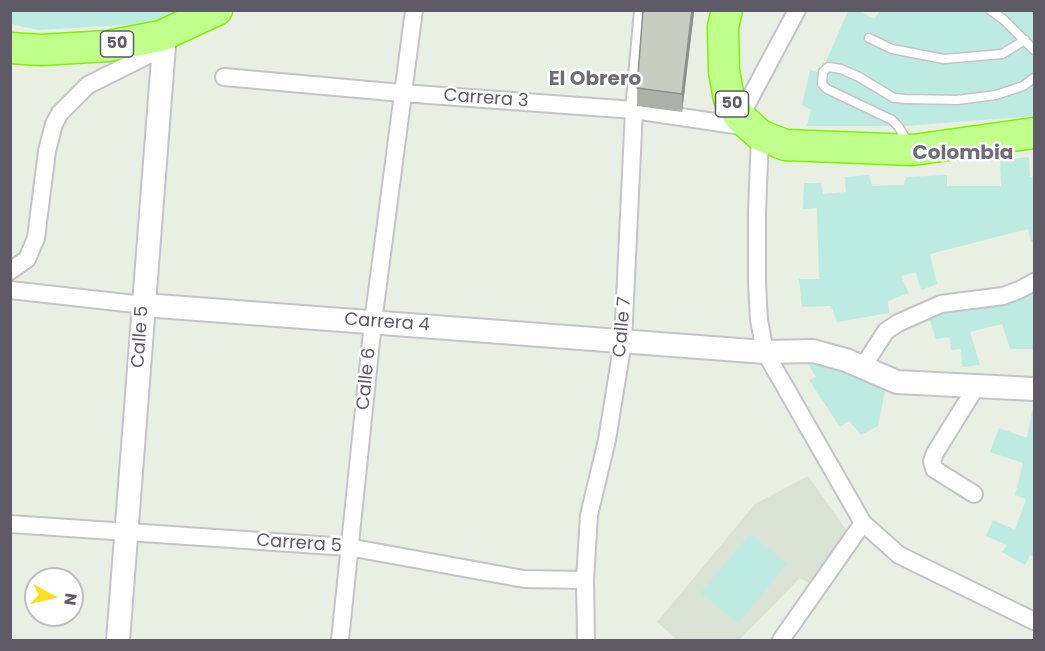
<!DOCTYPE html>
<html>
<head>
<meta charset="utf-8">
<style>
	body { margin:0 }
	#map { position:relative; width:1045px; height:651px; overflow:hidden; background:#e9f0e3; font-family:Poppins,sans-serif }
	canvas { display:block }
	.frame { position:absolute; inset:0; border:12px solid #5f5b66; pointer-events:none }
	.north { position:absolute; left:24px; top:567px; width:60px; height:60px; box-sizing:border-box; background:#fff; border:2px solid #bfbdc2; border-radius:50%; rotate:98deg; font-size:16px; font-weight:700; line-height:24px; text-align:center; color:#5f5b66 }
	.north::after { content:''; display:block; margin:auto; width:21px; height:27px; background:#fcdf1d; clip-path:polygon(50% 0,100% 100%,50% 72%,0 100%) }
</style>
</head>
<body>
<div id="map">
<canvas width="1045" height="651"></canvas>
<div class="frame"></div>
<div class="north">N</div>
</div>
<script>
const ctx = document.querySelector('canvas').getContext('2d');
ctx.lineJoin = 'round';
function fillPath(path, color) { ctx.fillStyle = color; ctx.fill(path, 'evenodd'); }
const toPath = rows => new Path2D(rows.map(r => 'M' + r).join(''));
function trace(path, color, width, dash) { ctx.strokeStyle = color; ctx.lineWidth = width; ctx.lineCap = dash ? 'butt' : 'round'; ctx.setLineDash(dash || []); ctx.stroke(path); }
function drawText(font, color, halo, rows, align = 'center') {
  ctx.font = font + ' Poppins,sans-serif'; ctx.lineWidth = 5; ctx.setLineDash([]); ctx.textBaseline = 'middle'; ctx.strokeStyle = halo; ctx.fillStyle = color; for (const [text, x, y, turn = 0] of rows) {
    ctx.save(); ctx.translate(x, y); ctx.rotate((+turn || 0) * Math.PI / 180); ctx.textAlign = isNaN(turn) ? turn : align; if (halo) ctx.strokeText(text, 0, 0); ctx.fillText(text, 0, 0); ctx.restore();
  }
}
fillPath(toPath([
	[808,476,847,531,814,586,800,578,739,640,677,640,657,622,755,504]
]), '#dae2d4');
fillPath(toPath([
	[11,11,191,11,157,23,38,30,11,24],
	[848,11,860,11,874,19,880,11,1034,11,1034,116,905,126,807,126,811,110,802,105,810,70,821,73],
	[1029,157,1030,177,1034,176,1034,242,1031,242,1028,229,930,254,937,284,921,290,916,272,901,276,909,293,888,301,889,313,837,322,831,306,802,307,799,279,819,279,817,208,803,209,804,183,821,183,823,194,846,192,845,177,869,175,872,186,904,185,906,177,947,175,947,186,1001,186,1000,160],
	[1034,272,1034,349,1010,349,1002,324,970,332,980,365,962,367,961,349,951,350,950,337,936,339,928,315,1003,291],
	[804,357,886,386,878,426,861,435,849,421,840,427,809,380,816,377],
	[1034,401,1034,557,1030,555,1025,565,1002,552,1007,545,986,536,993,520,1015,530,1026,499,1015,495,1023,463,990,452,999,428,1027,438],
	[750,534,787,564,738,623,701,593]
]), '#bdeae1');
const lane = toPath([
	[990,10,1003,19,1034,50],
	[869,38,892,49,944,59,1002,54,1025,40],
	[909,144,898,126,892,120,827,89,822,84,823,72,828,67,841,69,859,77,894,98,907,99,957,100,996,95,1023,86,1034,78]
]);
const street = toPath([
	[224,77,402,93,634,110,748,127],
	[740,117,797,10],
	[760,135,757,213,757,283,759,320,765,352,863,523,899,555,1034,621],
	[10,271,27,259,36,238,47,151,54,124,60,113,88,85,164,47],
	[10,290,144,305],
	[862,368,886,331,898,323,941,304,1003,296,1019,290,1034,282],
	[974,494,934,469,932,461,935,453,976,387],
	[10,524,348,547,524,579,585,580],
	[340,640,373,322,414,10],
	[586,640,585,580,589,515,607,440,623,341,634,110,643,10],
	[781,640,863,523]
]);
const secondary = toPath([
	[144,305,765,352,813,351,846,360,897,382,1034,389],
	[118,640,165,33]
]);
const highway = toPath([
	[727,10,723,27,724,71,729,99,740,117,760,135,785,145,913,150,1034,133],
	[10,48,41,50,108,46,161,36,217,10]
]);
trace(lane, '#c6c2cb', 11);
trace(street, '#c6c2cb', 20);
trace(secondary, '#c6c2cd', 26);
trace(highway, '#7ef300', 33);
trace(lane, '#fff', 8);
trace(street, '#fff', 16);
trace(secondary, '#fff', 22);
trace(highway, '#c0ff8b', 30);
fillPath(toPath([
	[694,10,682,112,637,106,637,88]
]), '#acb0a7');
fillPath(toPath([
	[692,10,694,10,694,13,682,112,682,94]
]), '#8c9088');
const building = toPath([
	[643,10,692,10,682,94,637,88,643,10]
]);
fillPath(building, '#c8cdc2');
trace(building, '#8c9088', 1.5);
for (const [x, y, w] of [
	[117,44,33],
	[732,104,33]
]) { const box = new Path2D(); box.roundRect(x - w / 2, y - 13, w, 26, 4.5); ctx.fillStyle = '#fff'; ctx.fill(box); trace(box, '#5f5b66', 1.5); }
drawText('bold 16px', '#5f5b66', null, [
	["50",117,44],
	["50",732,104]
]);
drawText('18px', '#5f5b66', '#fff', [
	["Carrera 3",486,99,4],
	["Carrera 4",387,323,4],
	["Calle 7",623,327,-85],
	["Calle 5",141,337,-86],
	["Calle 6",367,379,-84],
	["Carrera 5",299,544,4]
]);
drawText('bold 20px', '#706c78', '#fff', [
	["El Obrero",595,80],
	["Colombia",963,154]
]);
</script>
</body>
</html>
